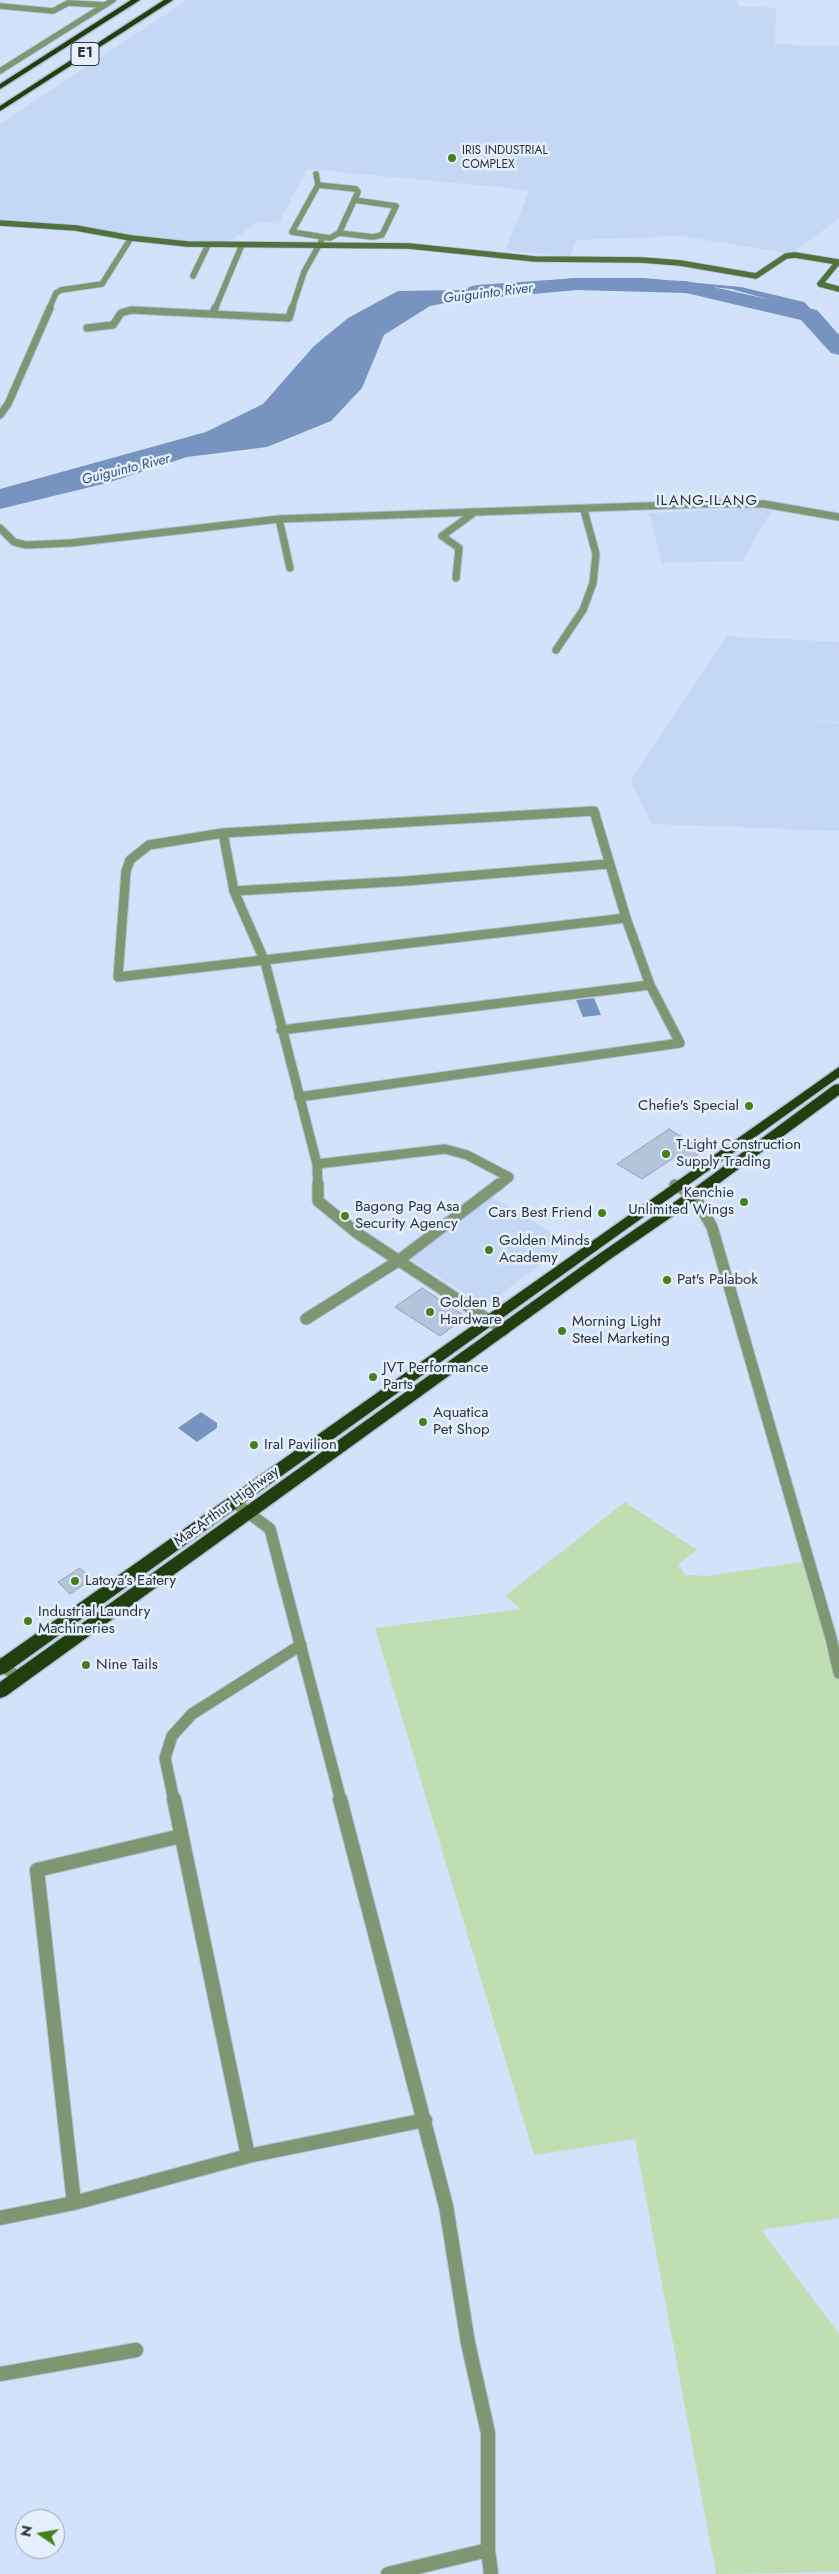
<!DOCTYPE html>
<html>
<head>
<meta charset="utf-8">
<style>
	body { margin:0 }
	#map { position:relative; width:839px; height:2574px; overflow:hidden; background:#d2e2fa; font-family:Jost,sans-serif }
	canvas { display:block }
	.north { position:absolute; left:15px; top:2509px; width:50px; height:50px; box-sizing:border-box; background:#e5effd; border:1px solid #9ba4b0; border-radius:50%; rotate:282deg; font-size:14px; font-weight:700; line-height:20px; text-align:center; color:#2d333c }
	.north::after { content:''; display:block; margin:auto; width:18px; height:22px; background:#45801b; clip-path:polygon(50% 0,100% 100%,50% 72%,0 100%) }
</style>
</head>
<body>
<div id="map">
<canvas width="839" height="2574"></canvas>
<div class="north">N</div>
</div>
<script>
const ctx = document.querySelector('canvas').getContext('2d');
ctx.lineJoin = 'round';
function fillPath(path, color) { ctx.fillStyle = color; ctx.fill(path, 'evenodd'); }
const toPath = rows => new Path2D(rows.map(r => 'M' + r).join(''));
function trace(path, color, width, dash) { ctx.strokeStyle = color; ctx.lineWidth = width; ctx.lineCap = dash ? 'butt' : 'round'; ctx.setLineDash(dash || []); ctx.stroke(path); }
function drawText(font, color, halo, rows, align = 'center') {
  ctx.font = font + ' Jost,sans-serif'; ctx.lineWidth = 5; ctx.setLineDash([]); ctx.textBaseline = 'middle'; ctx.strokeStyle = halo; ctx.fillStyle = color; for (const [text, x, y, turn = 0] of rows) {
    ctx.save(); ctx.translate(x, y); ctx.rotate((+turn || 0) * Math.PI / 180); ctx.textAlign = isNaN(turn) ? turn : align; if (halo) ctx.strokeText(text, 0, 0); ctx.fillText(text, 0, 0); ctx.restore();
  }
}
fillPath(toPath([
	[187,0,737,0,739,6,776,8,775,44,839,46,839,219,790,254,680,236,577,240,570,257,506,250,529,190,307,169,278,224,260,221,226,244,139,238,0,221,0,124],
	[773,508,742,561,662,563,649,513],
	[727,636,839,642,839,722,789,717,839,723,839,831,651,824,631,780],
	[492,1197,569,1243,485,1306,407,1257]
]), '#c4d8f6');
fillPath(toPath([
	[625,1502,697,1550,678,1565,685,1575,708,1576,807,1561,839,1676,839,2218,761,2230,839,2334,839,2572,716,2574,635,2139,534,2155,375,1628,521,1609,505,1596]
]), '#bfdeb1');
fillPath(toPath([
	[576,278,644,278,741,287,804,302,839,337,839,352,810,317,771,300,731,289,673,283,528,287,430,306,384,335,362,388,331,421,267,447,187,457,107,483,0,509,0,489,206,432,263,404,314,346,348,318,398,291,460,290],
	[594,998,601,1015,583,1017,576,1000],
	[201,1412,217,1423,217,1428,197,1442,178,1428]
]), '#7794c0');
fillPath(toPath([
	[577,278,686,281,817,310,839,335,839,355,831,353,801,320,686,293,577,290,477,299,469,297,466,292,469,287,477,285,577,278]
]), '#7794c0');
const building = toPath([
	[669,1129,704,1150,686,1163,675,1157,642,1179,617,1164,669,1129],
	[422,1288,466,1317,440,1336,395,1307,422,1288],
	[80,1568,92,1579,70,1594,58,1582,80,1568]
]);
fillPath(building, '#b4c4db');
trace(building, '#93a1b8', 1);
const streetFar4 = toPath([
	[0,6,53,11,68,3,105,5],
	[0,71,113,0],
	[316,174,318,185],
	[318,185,356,189,358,192,339,233,330,238,292,232,318,185],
	[339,233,373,237,382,235,396,206,354,200],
	[193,276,208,245],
	[49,309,56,293,61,290,102,284,131,238],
	[215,309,241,247],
	[292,309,304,272,323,238]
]);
const streetFar3 = toPath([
	[213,313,215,308],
	[87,328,113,325,121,313,131,310,289,318,292,308],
	[0,415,8,404,50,308],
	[279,519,290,568],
	[0,528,14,542,26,545,71,543,279,519,702,504,764,504,839,517],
	[456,578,459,548,442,536,475,512],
	[556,650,583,610,593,583,596,554,584,510]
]);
const streetFar2 = toPath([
	[594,811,626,918,118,977,126,871,130,860,149,845,223,833,594,811],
	[223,833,234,891,265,962,317,1164,318,1186],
	[234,891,406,881,608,864],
	[281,1030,650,985],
	[299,1097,680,1043,650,985,626,918],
	[317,1164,445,1149,467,1155,509,1177,498,1186]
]);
const streetFar1 = toPath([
	[318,1184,318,1201,357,1233,504,1330],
	[675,1185,694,1195,712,1227,831,1638,839,1673],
	[306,1319,398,1261,499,1184],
	[233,1501,270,1529,341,1801],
	[0,1663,18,1678],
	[174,1801,165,1758,172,1736,192,1714,301,1645]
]);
const street = toPath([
	[174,1799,248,2156],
	[340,1799,446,2206,468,2343,488,2433,488,2550,491,2574],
	[74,2203,37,1870,181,1836],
	[0,2218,74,2203,248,2156,425,2120],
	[0,2374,136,2350],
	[388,2574,488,2550]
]);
const secondary = toPath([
	[0,223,76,228,131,238,187,244,409,246,535,259,642,260,680,263,756,276,786,256,795,255,838,262,820,284,839,289]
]);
const highway = toPath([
	[131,0,140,0,0,89,0,84,131,0],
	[164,0,173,0,0,111,0,106,164,0],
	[839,1067,839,1077,6,1673,0,1675,0,1659,839,1067],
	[839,1084,839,1095,699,1198,609,1260,6,1696,0,1698,0,1682,599,1254,689,1192,834,1085,839,1084]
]);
trace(streetFar4, '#b1bfd4', 7);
trace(streetFar3, '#b1bfd4', 9);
trace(streetFar2, '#b1bfd4', 11);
trace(streetFar1, '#b1bfd4', 13);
trace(street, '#b1bfd4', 16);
trace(secondary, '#b1bfd4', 7);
trace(highway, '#b1bfd4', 3);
trace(streetFar4, '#7e9772', 5.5);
trace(streetFar3, '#7e9772', 7);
trace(streetFar2, '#7e9772', 9);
trace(streetFar1, '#7e9772', 11);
trace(street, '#7e9772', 14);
trace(secondary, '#4f733c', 5.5);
fillPath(highway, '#213e0f');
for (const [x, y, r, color] of [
	[452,158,5,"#45801b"],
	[749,1106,5,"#45801b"],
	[666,1154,5,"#45801b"],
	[744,1202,5,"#45801b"],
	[602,1213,5,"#45801b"],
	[345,1216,5,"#45801b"],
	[489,1250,5,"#45801b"],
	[667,1280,5,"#45801b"],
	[430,1312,5,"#45801b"],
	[562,1331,5,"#45801b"],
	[373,1377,5,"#45801b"],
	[423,1422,5,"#45801b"],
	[254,1445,5,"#45801b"],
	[75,1581,5,"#45801b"],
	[28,1621,5,"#45801b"],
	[86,1665,5,"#45801b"]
]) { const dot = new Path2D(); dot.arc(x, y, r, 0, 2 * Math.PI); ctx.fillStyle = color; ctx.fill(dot); trace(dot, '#e5effd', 2); }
drawText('12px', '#2d333c', '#e5effd', [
	["IRIS INDUSTRIAL",462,151],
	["COMPLEX",462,165]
], 'left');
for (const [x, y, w] of [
	[85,54,28]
]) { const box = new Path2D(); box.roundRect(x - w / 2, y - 11.5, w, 23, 4); ctx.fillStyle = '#e5effd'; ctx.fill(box); trace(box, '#2d333c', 1); }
drawText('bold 14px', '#2d333c', null, [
	["E1",85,54]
]);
drawText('italic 14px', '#2d528b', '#e5effd', [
	["Guiguinto River",488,294,-7],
	["Guiguinto River",126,470,-14]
]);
ctx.letterSpacing = '1px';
drawText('15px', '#2d333c', '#e5effd', [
	["ILANG-ILANG",707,501]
]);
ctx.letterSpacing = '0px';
drawText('15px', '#2d333c', '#e5effd', [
	["Chefie's Special",739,1106,"right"],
	["T-Light Construction",676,1145],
	["Supply Trading",676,1162],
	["Kenchie",734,1193,"right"],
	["Unlimited Wings",734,1210,"right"],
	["Bagong Pag Asa",355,1207],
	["Security Agency",355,1224],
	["Cars Best Friend",592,1213,"right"],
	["Golden Minds",499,1241],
	["Academy",499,1258],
	["Pat's Palabok",677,1280],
	["Golden B",440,1303],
	["Hardware",440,1320],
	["Morning Light",572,1322],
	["Steel Marketing",572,1339],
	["JVT Performance",383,1368],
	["Parts",383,1385],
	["Aquatica",433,1413],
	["Pet Shop",433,1430],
	["Iral Pavilion",264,1445],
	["Latoya’s Eatery",85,1581],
	["Industrial Laundry",38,1612],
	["Machineries",38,1629],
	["Nine Tails",96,1665]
], 'left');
drawText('15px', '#2d333c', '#e5effd', [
	["MacArthur Highway",227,1507,-36]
]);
</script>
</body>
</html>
